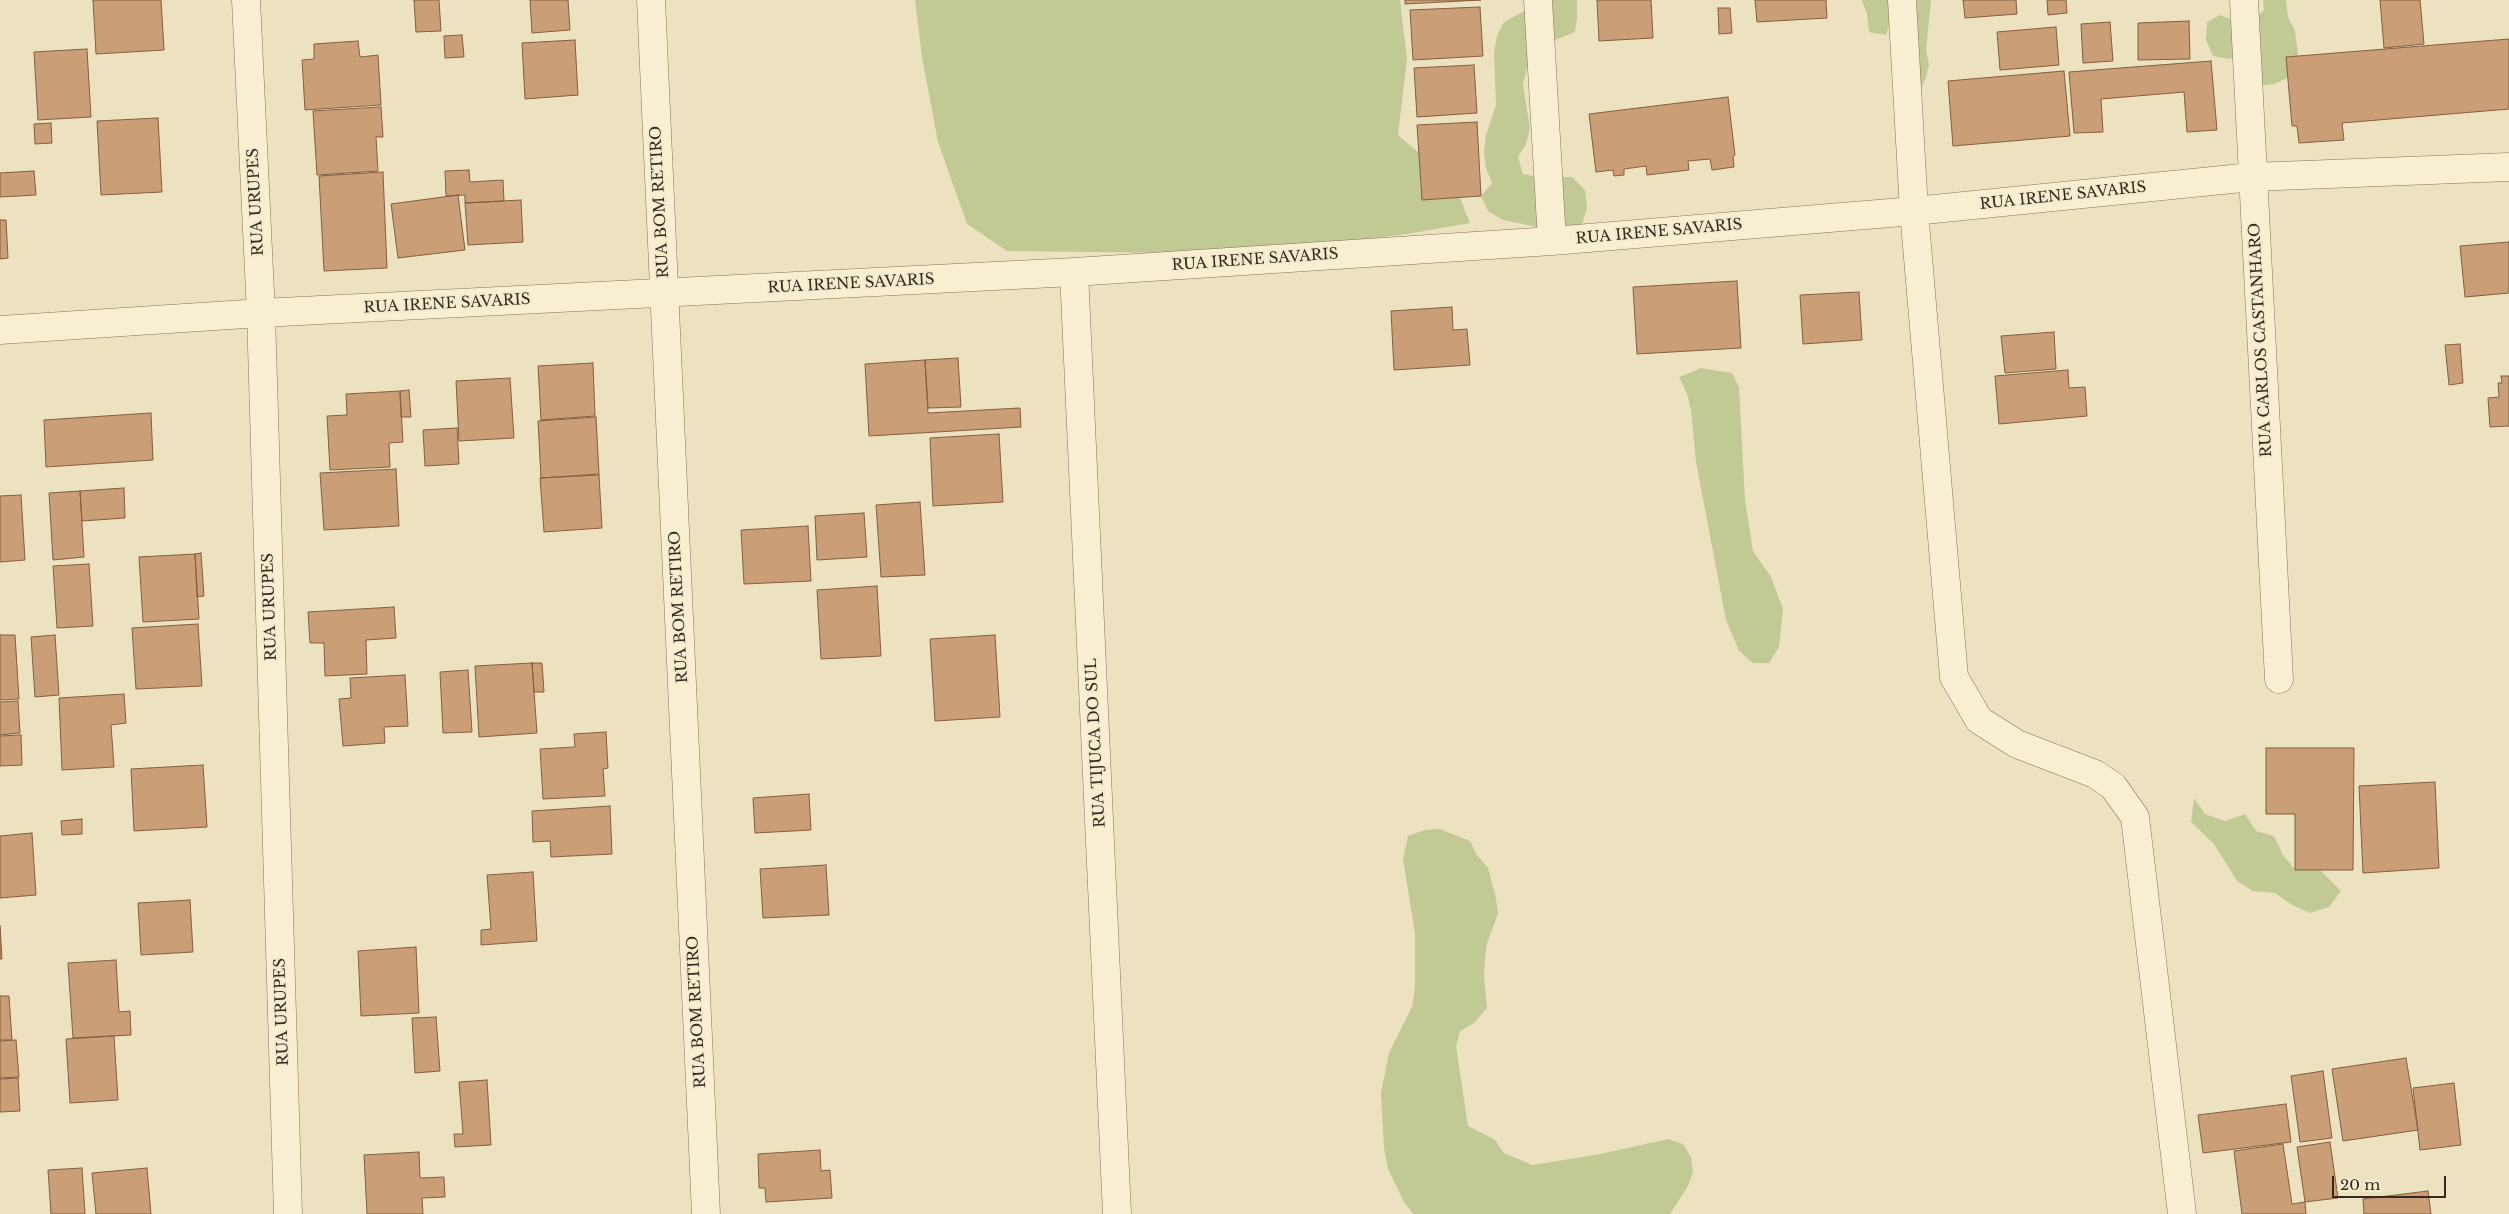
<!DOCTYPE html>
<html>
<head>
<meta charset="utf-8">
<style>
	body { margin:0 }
	#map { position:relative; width:2509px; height:1214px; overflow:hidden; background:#ede2c0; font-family:"Libre Baskerville",serif }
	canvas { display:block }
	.scale { position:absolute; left:2332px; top:1176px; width:114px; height:22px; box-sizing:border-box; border:2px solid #352a1d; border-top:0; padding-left:6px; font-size:15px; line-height:18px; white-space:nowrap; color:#352a1d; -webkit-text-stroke:4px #f4ebcf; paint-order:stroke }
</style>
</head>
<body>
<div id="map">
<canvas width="2509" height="1214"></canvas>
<div class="scale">20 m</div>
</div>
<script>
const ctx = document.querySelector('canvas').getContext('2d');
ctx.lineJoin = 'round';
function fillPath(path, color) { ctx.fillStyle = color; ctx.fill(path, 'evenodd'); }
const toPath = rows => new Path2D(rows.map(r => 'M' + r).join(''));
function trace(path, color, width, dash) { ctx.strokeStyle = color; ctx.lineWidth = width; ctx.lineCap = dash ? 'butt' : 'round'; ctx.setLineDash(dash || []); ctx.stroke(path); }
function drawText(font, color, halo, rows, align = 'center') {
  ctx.font = font + ' "Libre Baskerville",serif'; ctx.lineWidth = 4; ctx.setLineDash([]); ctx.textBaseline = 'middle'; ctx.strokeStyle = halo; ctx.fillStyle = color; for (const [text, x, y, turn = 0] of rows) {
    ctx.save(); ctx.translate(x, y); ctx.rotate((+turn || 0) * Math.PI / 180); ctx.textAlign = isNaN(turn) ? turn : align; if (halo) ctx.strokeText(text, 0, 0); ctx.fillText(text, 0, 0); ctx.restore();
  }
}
fillPath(toPath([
	[915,0,1400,0,1407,59,1398,135,1454,183,1470,223,1407,234,1342,242,1176,253,1007,251,967,224,938,142,922,57],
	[1537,0,1577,0,1577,18,1575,32,1545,44,1533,53,1527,68,1523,84,1530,128,1526,144,1518,157,1523,174,1538,177,1572,177,1585,190,1587,208,1582,224,1568,231,1552,230,1503,220,1488,211,1481,196,1492,183,1486,168,1484,152,1486,135,1496,105,1494,53,1497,36,1504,22,1534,6],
	[1862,0,1889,0,1891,19,1886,35,1869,32,1867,14],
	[1907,0,1931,0,1926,50,1929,65,1925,80,1919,93],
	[2263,0,2286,0,2288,17,2295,31,2299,63,2290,77,2274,84,2256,86,2244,55,2228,59,2213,56,2206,40,2207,22,2220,15,2234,21,2252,22,2264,10],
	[1701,368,1732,373,1739,387,1745,500,1753,551,1771,577,1783,609,1779,647,1769,663,1753,663,1739,651,1726,620,1696,462,1691,410,1687,394,1679,377],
	[2194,798,2205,814,2225,821,2245,814,2256,831,2274,836,2283,855,2295,870,2315,865,2341,891,2329,907,2310,913,2292,905,2275,893,2253,891,2237,881,2214,844,2191,822],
	[1440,829,1470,841,1477,855,1488,868,1496,898,1498,914,1487,943,1485,958,1484,976,1487,1008,1474,1023,1460,1031,1456,1046,1468,1126,1495,1140,1504,1153,1532,1165,1600,1154,1668,1139,1683,1144,1691,1157,1693,1172,1688,1186,1670,1214,1413,1214,1404,1202,1388,1169,1384,1148,1381,1093,1389,1053,1412,1007,1415,988,1415,934,1403,859,1408,836,1425,830]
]), '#c1ca94');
const building = toPath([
	[93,0,161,0,164,50,96,54,93,0],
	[414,0,439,0,441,31,416,32,414,0],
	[530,0,568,0,570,30,532,33,530,0],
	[1405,0,1481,0,1405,4,1405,0],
	[1597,0,1651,0,1653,38,1599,41,1597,0],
	[1755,0,1826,0,1827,18,1757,22,1755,0],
	[1963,0,2016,0,2017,14,1965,18,1963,0],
	[2047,0,2066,0,2067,13,2048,15,2047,0],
	[2380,0,2420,0,2424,44,2384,48,2380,0],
	[1480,7,1483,56,1413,60,1410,10,1480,7],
	[1718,8,1730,8,1732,33,1719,34,1718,8],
	[2189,21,2190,59,2138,60,2138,23,2189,21],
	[2110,22,2113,61,2083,63,2081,24,2110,22],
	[2056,27,2059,65,2000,70,1997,32,2056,27],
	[462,35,464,57,445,58,444,36,462,35],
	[2509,39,2509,109,2342,123,2344,140,2299,143,2297,126,2292,126,2286,57,2509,39],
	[575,40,578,95,525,99,522,43,575,40],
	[358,41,360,57,378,55,381,105,305,110,302,60,314,59,314,44,358,41],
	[87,49,91,117,38,120,34,52,87,49],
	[2211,61,2217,130,2187,132,2184,92,2101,99,2103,132,2074,133,2069,72,2211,61],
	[1474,65,1477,113,1417,117,1414,68,1474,65],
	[2064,71,2070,136,1953,146,1948,81,2064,71],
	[1728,97,1735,155,1733,156,1734,167,1712,170,1710,159,1688,161,1689,170,1647,175,1646,166,1624,169,1624,175,1614,176,1613,170,1596,172,1589,114,1728,97],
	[381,107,383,137,376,137,378,171,317,175,313,111,381,107],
	[158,118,162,192,101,195,97,121,158,118],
	[1477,122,1481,196,1422,200,1417,125,1477,122],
	[51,123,52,143,35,144,34,124,51,123],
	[469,170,470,182,503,180,504,201,465,203,465,195,446,196,445,171,469,170],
	[34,171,36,195,0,197,0,173,34,171],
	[383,172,387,268,324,271,319,176,383,172],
	[458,195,465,250,398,258,391,204,458,195],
	[521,200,523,242,468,245,465,203,521,200],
	[0,220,6,220,8,258,0,259,0,220],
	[2509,242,2509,293,2465,297,2460,246,2509,242],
	[1737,281,1741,348,1637,354,1633,287,1737,281],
	[1859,292,1862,340,1803,344,1800,295,1859,292],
	[1452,307,1453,330,1467,329,1470,365,1394,370,1391,311,1452,307],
	[2054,332,2056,369,2005,373,2001,336,2054,332],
	[2460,344,2463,383,2449,385,2445,345,2460,344],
	[958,358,961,407,928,408,925,360,958,358],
	[925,360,928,413,1020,408,1021,427,869,436,865,364,925,360],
	[593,363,595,416,541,420,538,366,593,363],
	[2068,370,2069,388,2085,387,2087,416,1999,424,1995,376,2068,370],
	[2501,376,2509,376,2509,426,2490,427,2488,398,2499,397,2498,383,2502,383,2501,376],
	[510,378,514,438,459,441,456,381,510,378],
	[409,390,411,417,401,417,400,391,409,390],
	[400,391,403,442,389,443,390,467,330,470,327,416,347,415,346,394,400,391],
	[151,413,153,460,46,467,44,420,151,413],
	[596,417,599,474,541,478,538,421,596,417],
	[457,428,459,464,425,466,423,430,457,428],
	[999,434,1003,502,933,506,930,438,999,434],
	[396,469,399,526,324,530,320,473,396,469],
	[599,475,602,528,544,532,540,478,599,475],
	[124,488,125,518,82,521,80,491,124,488],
	[80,491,84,557,53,560,49,493,80,491],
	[21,495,25,560,0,562,0,496,21,495],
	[920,502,925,575,881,577,876,505,920,502],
	[864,513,867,557,817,560,815,516,864,513],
	[808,526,811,581,744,584,741,530,808,526],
	[201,553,204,596,197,597,195,554,201,553],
	[195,554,199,619,143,622,139,557,195,554],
	[89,564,93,626,57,628,53,566,89,564],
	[877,586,881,656,821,659,817,590,877,586],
	[394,607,396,638,366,640,367,674,325,676,324,643,310,643,308,612,394,607],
	[198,624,202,686,136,689,132,628,198,624],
	[0,635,15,635,19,699,0,700,0,635],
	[55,635,59,695,35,697,31,637,55,635],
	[995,635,1000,717,935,721,930,639,995,635],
	[532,663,542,663,544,692,534,692,532,663],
	[532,663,537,733,479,737,475,666,532,663],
	[468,670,472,732,443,733,440,672,468,670],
	[405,675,408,726,384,727,385,743,343,746,339,699,351,698,350,678,405,675],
	[124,694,126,723,111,725,114,767,62,770,59,698,124,694],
	[18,701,20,733,0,735,0,702,18,701],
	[606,732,608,768,603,769,605,796,543,799,540,749,575,747,574,734,606,732],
	[21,735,22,765,0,766,0,736,21,735],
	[2266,748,2354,748,2353,870,2295,870,2295,814,2266,814,2266,748],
	[203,765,207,827,134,831,131,769,203,765],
	[2435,782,2439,868,2363,873,2359,786,2435,782],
	[809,794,811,830,755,833,753,798,809,794],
	[610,806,612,854,551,857,550,841,533,842,532,811,610,806],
	[82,819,82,834,62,835,61,821,82,819],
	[32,833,36,895,0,898,0,836,32,833],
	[826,865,829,915,763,918,760,869,826,865],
	[533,872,537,941,481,945,481,930,491,929,487,875,533,872],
	[190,900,193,952,141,955,138,903,190,900],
	[0,926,2,959,0,959,0,926],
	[416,947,419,1013,361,1016,358,951,416,947],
	[116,960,119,1012,130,1011,131,1035,73,1038,68,963,116,960],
	[0,996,9,996,12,1040,0,1040,0,996],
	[436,1017,440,1071,415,1073,412,1018,436,1017],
	[114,1036,118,1100,70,1103,66,1039,114,1036],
	[16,1040,19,1077,0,1078,0,1041,16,1040],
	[2406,1058,2418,1130,2343,1141,2332,1069,2406,1058],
	[2323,1071,2332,1138,2300,1142,2291,1076,2323,1071],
	[18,1078,20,1111,0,1112,0,1079,18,1078],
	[487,1080,491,1145,455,1147,454,1134,463,1134,459,1082,487,1080],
	[2454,1083,2461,1145,2420,1150,2413,1088,2454,1083],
	[2286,1104,2291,1142,2203,1153,2198,1115,2286,1104],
	[2330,1142,2338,1198,2305,1202,2297,1147,2330,1142],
	[2283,1144,2292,1204,2305,1202,2306,1214,2242,1214,2234,1151,2283,1144],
	[820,1150,821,1171,830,1170,832,1198,766,1202,765,1188,759,1188,758,1154,820,1150],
	[419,1152,420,1178,444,1177,445,1197,422,1198,423,1214,367,1214,364,1155,419,1152],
	[82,1168,85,1214,51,1214,48,1170,82,1168],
	[147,1168,151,1214,96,1214,92,1173,147,1168],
	[2428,1191,2431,1214,2364,1214,2363,1199,2428,1191]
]);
fillPath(building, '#ca9e76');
trace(building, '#845e3f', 1);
const minor = toPath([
	[246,0,261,313,288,1214],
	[651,0,706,1214],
	[1538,0,1552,241],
	[1902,0,1914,211,1954,677,1979,720,2017,744,2095,774,2113,786,2135,817,2182,1214],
	[2244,0,2279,679],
	[1074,272,1117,1214],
	[0,330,261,313,1074,272,1552,241,1914,211,2252,177,2509,167]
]);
trace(minor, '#857258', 29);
trace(minor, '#f8efd3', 28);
drawText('15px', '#352a1d', '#f4ebcf', [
	["RUA IRENE SAVARIS",2063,196,-6],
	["RUA URUPES",256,202,-93],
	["RUA BOM RETIRO",660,202,-93],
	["RUA IRENE SAVARIS",1659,232,-5],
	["RUA IRENE SAVARIS",1255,260,-4],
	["RUA IRENE SAVARIS",851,284,-3],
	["RUA IRENE SAVARIS",447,304,-3],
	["RUA CARLOS CASTANHARO",2261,340,-93],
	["RUA URUPES",270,607,-92],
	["RUA BOM RETIRO",679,607,-93],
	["RUA TIJUCA DO SUL",1096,743,-93],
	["RUA URUPES",282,1012,-92],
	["RUA BOM RETIRO",697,1012,-93]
]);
</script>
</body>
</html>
